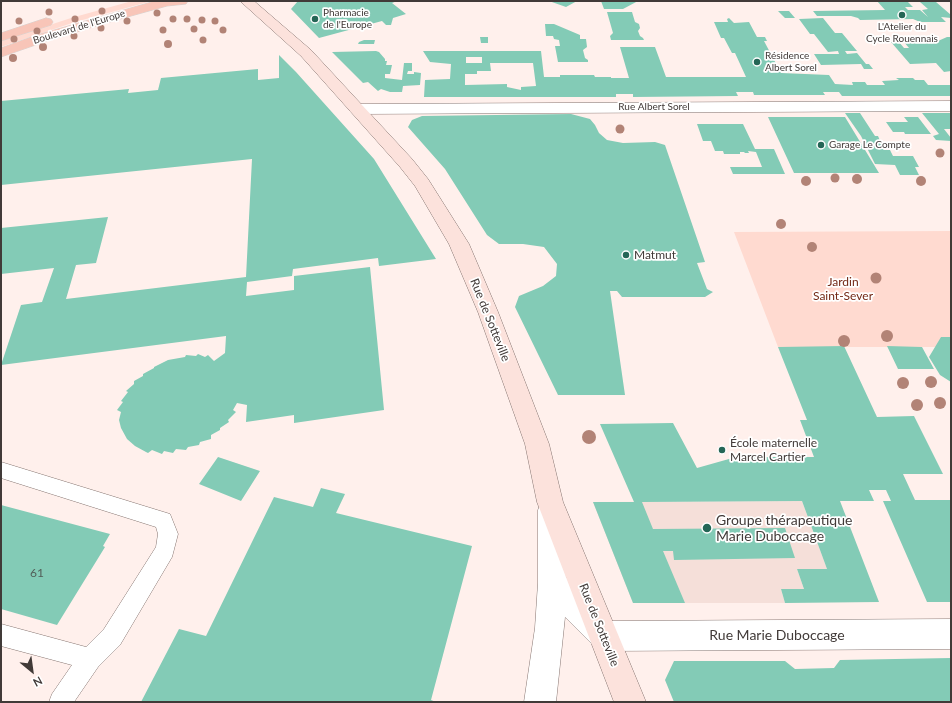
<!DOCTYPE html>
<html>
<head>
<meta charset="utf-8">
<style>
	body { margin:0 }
	#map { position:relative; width:952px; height:703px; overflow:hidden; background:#fff0ec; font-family:Lato,sans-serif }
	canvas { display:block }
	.frame { position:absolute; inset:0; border:2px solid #413a38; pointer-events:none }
	.north { position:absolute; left:12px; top:651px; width:40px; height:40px; -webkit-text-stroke:3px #fff; paint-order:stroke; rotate:151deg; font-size:11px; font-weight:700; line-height:16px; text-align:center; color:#413a38 }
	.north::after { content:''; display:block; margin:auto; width:14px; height:18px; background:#413a38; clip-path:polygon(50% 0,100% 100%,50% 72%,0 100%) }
</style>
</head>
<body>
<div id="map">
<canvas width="952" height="703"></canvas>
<div class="frame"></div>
<div class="north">N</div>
</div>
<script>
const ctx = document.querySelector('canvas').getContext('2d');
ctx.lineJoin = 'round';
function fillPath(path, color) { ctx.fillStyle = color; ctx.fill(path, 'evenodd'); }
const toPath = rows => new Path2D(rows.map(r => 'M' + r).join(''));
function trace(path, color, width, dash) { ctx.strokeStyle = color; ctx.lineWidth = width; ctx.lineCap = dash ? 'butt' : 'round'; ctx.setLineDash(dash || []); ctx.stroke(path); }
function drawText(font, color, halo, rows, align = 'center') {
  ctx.font = font + ' Lato,sans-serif'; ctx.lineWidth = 3.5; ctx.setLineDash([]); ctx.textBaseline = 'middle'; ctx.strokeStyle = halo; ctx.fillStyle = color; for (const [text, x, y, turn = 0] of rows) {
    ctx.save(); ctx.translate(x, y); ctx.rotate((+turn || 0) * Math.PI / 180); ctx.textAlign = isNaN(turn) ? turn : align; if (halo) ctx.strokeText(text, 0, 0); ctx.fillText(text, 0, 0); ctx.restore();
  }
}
fillPath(toPath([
	[802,501,827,569,797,569,804,589,781,589,785,603,633,603,593,502]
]), '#f5dfd9');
fillPath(toPath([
	[132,1,152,1,75,22,1,47,1,41,71,18],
	[951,231,951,347,778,347,734,232]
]), '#ffdad0');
fillPath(toPath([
	[298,1,397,1,392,3,406,14,393,18,391,25,386,25,382,21,319,38,291,9],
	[549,1,577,1,566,7],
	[601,1,638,1,623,9,604,9],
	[877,1,907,1,913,7,905,7,908,10,920,10,928,17,922,10,928,9,920,2,936,2,951,15,951,18,941,17,946,22,920,22,913,19,860,20,858,18,851,16,817,16,813,11,885,10],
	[778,11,789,11,795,18,785,18],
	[607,12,632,12,635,22,639,24,640,28,638,31,640,36,643,38,644,40,611,40,610,36,613,33],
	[729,18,734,23,749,22,757,37,765,37,767,41,764,41,781,73,829,75,835,84,853,85,852,82,865,82,867,85,885,85,882,81,899,80,896,78,913,78,915,80,924,80,928,85,951,85,951,96,842,96,839,92,823,92,825,95,754,95,753,92,736,92,738,96,633,97,633,94,616,94,616,97,424,97,425,80,450,79,451,64,430,62,423,51,541,51,544,77,560,77,560,75,594,75,595,77,611,77,611,78,629,78,620,47,655,47,666,77,746,77,735,53,732,53,724,38,721,38,714,22,728,22,727,19],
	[466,57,482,57,482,63,466,63],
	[490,63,533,63,536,86,521,87,521,90,507,87,507,84,465,85,465,74,477,74,477,71,491,71],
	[823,18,835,33,842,33,857,51,845,51,847,54,857,53,866,64,869,64,873,69,864,69,861,64,821,65,814,54,839,54,838,51,828,52,814,34,810,34,799,19],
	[545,24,554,24,580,35,580,39,586,39,587,47,583,50,585,58,588,60,588,62,558,62,555,46,560,46,559,40,554,39,553,36,546,36],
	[480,37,488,37,488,43,481,43],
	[947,37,951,37,951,71,944,72,936,63,910,64,891,42,899,42,904,48,909,48,904,42,938,41],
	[364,40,375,40,374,44,358,44,359,42],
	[376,51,379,52,385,59,385,61,387,61,386,65,392,65,390,74,385,74,385,78,402,80,404,63,412,63,412,71,408,71,407,74,414,74,414,72,421,73,420,85,403,86,402,92,390,92,381,89,378,91,368,82,363,83,332,52],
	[279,55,296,72,374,159,436,259,379,266,378,258,293,269,292,276,247,282,246,296,294,290,294,276,370,267,384,410,294,423,294,415,246,422,247,405,237,403,233,410,236,412,228,420,229,422,220,428,220,430,211,435,211,439,200,442,199,445,188,447,186,450,176,449,173,453,164,451,162,454,152,450,148,453,146,452,135,446,127,439,121,428,119,420,121,412,117,410,123,402,121,401,128,392,126,391,134,384,134,381,143,376,143,374,154,368,154,367,168,360,185,357,186,355,196,356,198,354,205,357,208,355,214,361,225,353,226,336,1,365,21,305,42,302,54,268,1,274,1,228,108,217,96,263,76,265,66,299,246,277,252,159,1,185,1,101,129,89,128,93,158,90,161,78,258,69,258,80,279,78],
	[845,113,860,113,875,136,878,136,884,150,890,150,893,156,913,156,919,167,915,167,919,175,900,175,895,165,875,164,861,136],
	[922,113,951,113,951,129,944,129,951,138,951,141,936,140,933,136,939,134],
	[571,114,590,119,595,125,599,133,607,140,623,143,655,142,665,145,705,262,697,263,707,289,713,292,705,297,622,297,617,291,610,291,625,395,558,395,515,307,519,296,543,286,556,276,557,264,544,247,523,244,499,244,487,235,445,169,408,127,412,120,422,116],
	[768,117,845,117,879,173,794,173],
	[904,117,918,117,931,134,905,134,904,132,893,132,886,122,908,122],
	[697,124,743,124,755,149,774,149,785,174,733,174,730,167,762,167,756,152,748,151,749,153,745,153,744,152,740,152,740,154,724,154,723,151,715,151,711,141,703,141],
	[941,337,951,337,951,382,940,375,929,357],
	[844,346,877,417,914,416,943,474,903,474,915,500,951,500,951,602,927,602,883,501,891,501,886,490,869,490,874,501,840,501,879,602,785,603,781,589,804,589,797,569,827,569,802,501,642,502,653,529,785,528,795,558,674,560,673,551,663,551,685,603,633,603,593,502,634,502,600,424,673,423,697,468,736,457,814,457,800,420,807,420,778,347],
	[887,346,922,347,934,369,898,369],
	[218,457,260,471,241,501,199,484],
	[321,488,345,494,336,513,472,546,431,700,436,702,141,702,179,629,206,636,274,497,313,507],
	[1,505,110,534,103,546,105,547,57,625,1,609],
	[951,658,951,702,674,702,665,680,674,661,785,661,795,669,834,668,840,660]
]), '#83cbb6');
const lane = toPath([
	[1,462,170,514,178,534,172,557,120,645,98,667,74,702,49,702,52,694,72,665,1,646,1,624,86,647,104,629,156,547,158,534,156,527,1,478,1,462]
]);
const street = toPath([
	[951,101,951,111,357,114,351,112,349,109,351,106,357,104,951,101],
	[551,498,560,501,564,510,566,577,610,621,951,619,951,649,604,651,594,646,565,617,556,702,524,702,535,628,538,583,538,510,542,501,551,498]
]);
const secondary = toPath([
	[240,1,254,1,311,50,412,159,428,179,469,244,498,312,549,444,563,502,646,702,614,702,537,502,525,444,478,312,449,244,415,186,400,167,301,56,240,1]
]);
const primary = toPath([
	[155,1,188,1,186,4,167,6,113,21,47,41,1,57,1,48,37,35,155,1],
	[46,18,51,19,53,22,51,25,1,41,1,33,46,18]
]);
trace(lane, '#867571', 1);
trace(street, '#867571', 1);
trace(secondary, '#867571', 1);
trace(primary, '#d5d4d3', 1);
fillPath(lane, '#fff');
fillPath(street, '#fff');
fillPath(secondary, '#fce2dc');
fillPath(primary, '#f8c5b8');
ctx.fillStyle = '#b28376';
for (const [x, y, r] of [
	[102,11,3.5],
	[49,12,3.5],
	[157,13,3.5],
	[75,19,3.5],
	[173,19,3.5],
	[187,19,3.5],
	[202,20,3.5],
	[19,21,3.5],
	[127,21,3.5],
	[215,21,3.5],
	[101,28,3.5],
	[194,29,3.5],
	[163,30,3.5],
	[223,30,3.5],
	[37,31,3.5],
	[74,36,3.5],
	[14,39,3.5],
	[203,40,3.5],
	[168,44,4],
	[43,47,4],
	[13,58,4],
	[620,129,4.5],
	[940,153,4.5],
	[835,178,4.5],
	[857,179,5],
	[806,181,5],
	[921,181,5],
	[781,224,5],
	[812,247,5],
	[876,278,5.5],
	[887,336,6],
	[844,341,6],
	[931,382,6],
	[903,383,6],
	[940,403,6],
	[917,405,6],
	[589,437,7]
]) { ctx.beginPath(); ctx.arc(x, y, r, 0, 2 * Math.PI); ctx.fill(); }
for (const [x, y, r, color] of [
	[902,15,4,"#246656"],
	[315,19,4,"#246656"],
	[757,62,4,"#246656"],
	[821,145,4,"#246656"],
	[626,255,4,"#246656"],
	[722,450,4,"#246656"],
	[707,528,5,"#246656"]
]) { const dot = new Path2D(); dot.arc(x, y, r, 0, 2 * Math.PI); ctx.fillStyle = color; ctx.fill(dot); trace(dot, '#fff', 1.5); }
drawText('10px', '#413a38', '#fff', [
	["Pharmacie",323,13],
	["de l'Europe",323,25],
	["L'Atelier du",902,27,"center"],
	["Cycle Rouennais",902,39,"center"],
	["Résidence",765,56],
	["Albert Sorel",765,68],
	["Garage Le Compte",829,145]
], 'left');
drawText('10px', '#413a38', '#fff', [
	["Boulevard de l'Europe",79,27,-17],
	["Rue Albert Sorel",654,107]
]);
drawText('12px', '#413a38', '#fff', [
	["Matmut",634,255],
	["École maternelle",730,443],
	["Marcel Cartier",730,457]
], 'left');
drawText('12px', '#732916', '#fff', [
	["Jardin",843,282],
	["Saint-Sever",843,296]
]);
drawText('12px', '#413a38', '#fff', [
	["Rue de Sotteville",490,320,68],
	["Rue de Sotteville",599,625,68]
]);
drawText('12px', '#525e58', null, [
	["61",37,573]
]);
drawText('14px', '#413a38', '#fff', [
	["Groupe thérapeutique",716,520],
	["Marie Duboccage",716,536]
], 'left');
drawText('14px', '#413a38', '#fff', [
	["Rue Marie Duboccage",777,635]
]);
</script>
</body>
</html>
